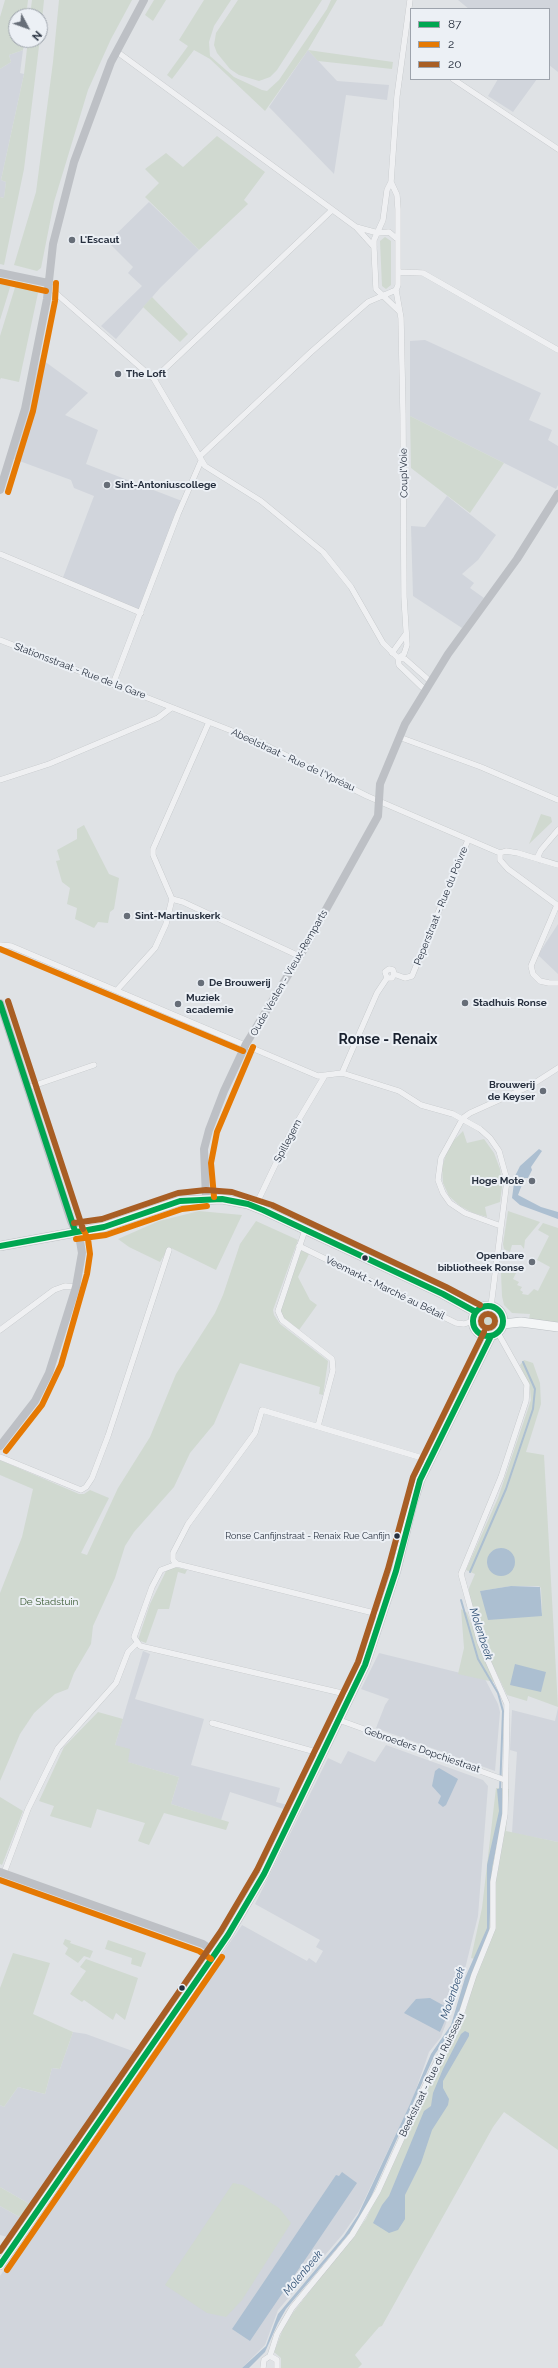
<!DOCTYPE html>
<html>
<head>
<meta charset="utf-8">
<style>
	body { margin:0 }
	#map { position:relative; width:558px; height:2368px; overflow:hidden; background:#dfe2e5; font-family:Raleway,sans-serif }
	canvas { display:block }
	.legend { position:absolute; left:410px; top:8px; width:140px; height:72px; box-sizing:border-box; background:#ecf0f5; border:1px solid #9da3ac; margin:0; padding:5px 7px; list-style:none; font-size:12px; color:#262f3e }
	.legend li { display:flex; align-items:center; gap:8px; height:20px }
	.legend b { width:20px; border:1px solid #9da3ac }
	.north { position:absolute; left:8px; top:8px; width:40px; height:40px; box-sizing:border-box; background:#ecf0f5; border:1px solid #9da3ac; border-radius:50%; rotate:131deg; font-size:11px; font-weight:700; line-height:16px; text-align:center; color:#262f3e }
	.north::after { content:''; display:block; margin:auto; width:14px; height:18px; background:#676e78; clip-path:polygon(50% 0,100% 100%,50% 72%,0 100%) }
</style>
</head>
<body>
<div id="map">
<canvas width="558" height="2368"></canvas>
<ul class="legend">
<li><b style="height:5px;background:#00a651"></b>87</li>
<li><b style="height:5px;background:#e57903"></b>2</li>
<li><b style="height:5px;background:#a85e24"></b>20</li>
</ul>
<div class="north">N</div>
</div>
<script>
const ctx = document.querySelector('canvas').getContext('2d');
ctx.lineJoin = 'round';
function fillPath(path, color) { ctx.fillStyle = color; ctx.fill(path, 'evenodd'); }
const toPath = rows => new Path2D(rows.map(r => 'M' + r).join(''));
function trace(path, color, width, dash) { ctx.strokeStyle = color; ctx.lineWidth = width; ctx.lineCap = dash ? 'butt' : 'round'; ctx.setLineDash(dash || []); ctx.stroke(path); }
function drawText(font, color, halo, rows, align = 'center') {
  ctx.font = font + ' Raleway,sans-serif'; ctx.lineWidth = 4; ctx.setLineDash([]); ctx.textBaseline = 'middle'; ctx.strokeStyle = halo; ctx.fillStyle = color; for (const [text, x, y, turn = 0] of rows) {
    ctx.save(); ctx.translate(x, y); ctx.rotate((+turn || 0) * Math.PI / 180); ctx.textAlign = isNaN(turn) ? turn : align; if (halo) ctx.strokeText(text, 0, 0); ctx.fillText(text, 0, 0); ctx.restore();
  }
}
fillPath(toPath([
	[458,0,558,0,558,72,549,65,549,9,469,9],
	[23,50,20,73,24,74,1,180,6,182,4,198,0,197,0,69,11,62,9,55],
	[308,50,337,81,389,85,387,100,346,95,334,174,269,107],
	[498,79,537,79,513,112,488,96],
	[149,202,199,250,160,288,116,339,101,326,142,286,128,273,133,267,108,242],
	[425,340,541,393,529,420,552,430,548,440,558,446,558,485,556,489,410,416,410,341],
	[40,358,88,393,65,415,98,430,86,464,182,501,141,610,62,580,94,496,74,488,71,480,14,459],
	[447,496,496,535,478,560,462,574,474,583,470,588,484,598,462,628,413,596,411,526,425,527],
	[558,924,558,974,538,955],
	[143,1651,150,1654,135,1699,204,1719,191,1765,280,1788,276,1802,292,1806,290,1811,230,1792,221,1820,171,1804,179,1777,127,1762,115,1745],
	[379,1653,485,1679,498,1704,500,1712,495,1771,376,1728,385,1705,389,1699,361,1689],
	[558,1708,558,1842,512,1833,517,1752,510,1750,512,1710,555,1721],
	[386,1745,483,1780,488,1786,478,1916,463,1977,441,2037,429,2052,413,2098,359,2211,343,2234,278,2310,265,2345,242,2368,0,2368,0,2276,242,1925,307,1961,309,1958,316,1963,323,1951,316,1947,320,1940,255,1904,328,1758,341,1764,348,1751,375,1762],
	[73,2032,86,2034,138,2053,33,2206,0,2187,0,2105,4,2107,18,2087,45,2094,52,2068,60,2069],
	[0,2206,23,2219,11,2238,0,2235]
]), '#d1d5dc');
fillPath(toPath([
	[5,0,28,0,26,16,16,16,16,40,24,40,23,50,9,55,11,62,0,69,0,17],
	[32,0,44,0,41,30,24,169,4,265,0,264,0,197,4,198,6,182,1,180,24,74,28,40,40,40,40,16,30,16],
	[59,0,132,0,111,39,88,90,54,202,41,268,37,271,14,265,36,192,53,62],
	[154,0,166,0,153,21,145,15],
	[204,0,231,0,214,26,209,42,210,56,234,77,262,90,267,91,279,80,327,9,331,0,337,0,308,50,393,62,392,69,318,61,308,50,265,111,210,59,194,50,172,79,167,75,188,46,179,40],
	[238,0,322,0,277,70,270,77,259,81,239,75,230,69,217,53,214,45,216,33],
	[217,136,265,172,244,200,248,204,199,250,145,197,159,183,145,169,166,153,183,167],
	[385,237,391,241,391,285,386,289,382,286,380,241],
	[0,278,12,281,0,320],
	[17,281,32,285,38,293,19,382,1,378,0,380,0,336],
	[152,297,188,334,180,342,143,307],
	[410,416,504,463,470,513,411,468],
	[541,814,551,817,552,822,529,844],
	[84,825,109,874,119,878,114,909,110,912,108,923,98,922,94,928,75,919,77,908,67,904,70,888,62,882,56,861,60,860,57,850,77,839,77,829],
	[463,1131,467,1143,484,1139,494,1153,500,1169,502,1186,500,1202,485,1207,487,1217,473,1213,460,1206,449,1196,443,1183,442,1168,446,1154,453,1141],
	[199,1211,242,1215,216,1270,169,1247,160,1262,129,1247,118,1239,159,1221],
	[508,1211,540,1222,525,1240,524,1249,521,1245,512,1245,510,1252,504,1249,503,1244],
	[256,1221,298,1240,273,1310,274,1315,280,1324,328,1361,323,1395,319,1394,320,1387,240,1363,214,1424,190,1453,174,1487,134,1532,125,1546,115,1578,93,1626,91,1644,74,1673,68,1689,55,1694,34,1713,20,1734,0,1781,0,1593,22,1537,33,1489,0,1475,0,1460,79,1494,84,1494,90,1490,109,1498,81,1553,87,1555,118,1488,150,1437,176,1374,215,1313,223,1295,240,1244],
	[543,1223,558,1228,558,1323,529,1319,530,1314,512,1313,504,1305,502,1296,501,1273,505,1264,516,1273,513,1279,519,1282,517,1285,522,1287,520,1290,523,1292,522,1294,528,1295,534,1289,538,1291,550,1267,537,1260,549,1236,538,1230],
	[301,1250,309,1254,298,1277,310,1300,317,1305,299,1330,282,1317,280,1311],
	'480 1321a9 9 0 1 1 18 0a9 9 0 1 1-18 0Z',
	[524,1360,533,1363,540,1383,541,1404,526,1452,544,1455,558,1707,528,1696,527,1701,507,1695,489,1657,468,1597,469,1588,475,1574,466,1570,498,1498,531,1400,530,1388,520,1365],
	[499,1548,508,1550,509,1573,505,1575,496,1575,487,1565,491,1552],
	[511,1586,539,1586,541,1588,542,1613,480,1591],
	[174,1567,187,1570,185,1574,178,1572,169,1609,158,1609,146,1643,138,1640,150,1604,167,1569],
	[461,1609,467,1613,494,1682,458,1674,464,1648],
	[98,1712,123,1719,115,1745,130,1749,128,1762,179,1777,171,1804,229,1822,226,1830,164,1813,149,1845,138,1841,145,1823,97,1809,91,1828,50,1816,54,1806,39,1801,64,1747],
	[496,1788,509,1789,506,1831,558,1842,558,2150,504,2112,493,2127,382,2326,379,2327,355,2355,362,2364,358,2368,281,2368,281,2358,274,2352,283,2329,292,2314,366,2219,435,2073,461,2028,475,1978,482,1961,471,1958,482,1908],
	[0,1797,23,1811,2,1865,0,1864],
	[65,1939,71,1941,70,1943,93,1951,90,1958,84,1956,78,1963,65,1954,68,1948,63,1944],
	[108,1940,146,1953,141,1967,131,1964,132,1958,105,1949],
	[13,1953,50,1963,33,2014,73,2032,60,2069,52,2068,45,2094,18,2087,4,2107,0,2105,0,1988],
	[86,1959,138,1978,125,2020,116,2013,113,2020,84,2000,82,2002,70,1994,86,1971,80,1967],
	[233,2183,243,2185,279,2208,291,2223,242,2300,226,2317,207,2313,165,2285],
	[0,2187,33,2206,23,2219,0,2206]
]), '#d0d9d0');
fillPath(toPath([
	[539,1149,542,1151,531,1167,532,1170,528,1178,525,1178,523,1182,518,1195,541,1207,558,1212,558,1219,520,1205,512,1198,515,1176,520,1166],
	'487 1562a14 14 0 1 1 28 0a14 14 0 1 1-28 0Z',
	[511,1586,540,1587,542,1616,488,1620,480,1591],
	[515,1664,546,1672,541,1692,510,1685],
	[439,1768,458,1779,446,1805,443,1807,438,1803,441,1796,432,1786,435,1771],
	[502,1788,503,1815,492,1868,489,1934,456,2024,435,2054,367,2206,353,2229,286,2309,278,2323,265,2352,249,2368,242,2368,266,2346,278,2314,344,2236,358,2215,410,2104,431,2054,451,2025,465,1978,487,1928,487,1865,499,1811,497,1789],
	[430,1998,450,2009,440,2032,404,2013,416,1999],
	[465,2031,469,2033,469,2036,443,2081,443,2088,449,2099,448,2105,432,2130,421,2163,405,2195,405,2219,398,2230,389,2233,373,2223,382,2205,389,2196,424,2111,431,2106,433,2093,443,2069,461,2034],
	[342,2172,357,2183,250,2341,232,2329,336,2175,339,2176]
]), '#acbfd1');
trace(toPath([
	[470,1572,506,1489,533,1409,535,1389,523,1362],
	[461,1600,478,1659,498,1693,503,1711,500,1791]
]), '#acbfd1', 2);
const street = toPath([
	[116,51,356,227,378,233,389,232,396,238],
	[453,79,558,149],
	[356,227,374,247],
	[398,272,423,273,558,350],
	[48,284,59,296,154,379,205,466,261,501,323,552,351,587,383,643,398,658,399,665,425,690],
	[396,290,401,318,403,414,404,597,407,645,404,654,398,658],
	[399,311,376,289,374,248,374,240,383,220,387,190,391,182,397,96,410,0],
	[154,379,332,210],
	[200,456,311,352,368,302,396,290,398,285,398,209,397,195,391,182],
	[0,554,141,613],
	[0,640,255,740,367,796,500,853],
	[392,653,405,635],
	[399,658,405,659,431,682],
	[113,684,178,514,201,461],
	[399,737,481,767,558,800],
	[0,780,49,764,158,718,171,708],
	[500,853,500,860,508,869,557,905,531,966,533,974,540,981,549,983,558,983],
	[500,853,506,851,518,853,558,865],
	[540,860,538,856,541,850,558,830],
	[172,899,183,902,299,956],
	[0,945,11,946,318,1076,342,1073,399,1091,421,1105,453,1114,480,1129,490,1138,499,1151,507,1180,491,1306],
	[387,978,385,972,389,969,393,970,394,974,405,978,412,976,468,840],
	[117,990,155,948,166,924,172,899,153,855,153,849,209,722],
	[342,1073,377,993,387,978,392,978,394,974],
	[27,1088,94,1065],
	[255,1207,289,1136,324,1077],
	[501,1226,465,1213,450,1203,443,1193,438,1180,441,1158,463,1118,470,1113,530,1086,558,1068],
	[305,1230,278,1311,282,1320,332,1359,333,1370,318,1426],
	[299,1246,456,1323,464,1324,473,1321],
	[0,1330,54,1290,65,1286,76,1287],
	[0,1457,76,1488,81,1490,86,1487,92,1478,108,1436,169,1250],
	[177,1564,161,1570,152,1587,134,1637,140,1646,350,1695],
	[382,1615,177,1564,173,1560,173,1553,188,1524,255,1433,262,1410,429,1460],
	[339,1720,505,1780],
	[212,1723,323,1754],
	[4,1873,28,1809,58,1748,116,1683,128,1652,137,1643],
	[270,2356,277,2334,292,2308,352,2235,378,2191,433,2069,458,2024,474,1975,493,1928,493,1882,505,1814,507,1704,480,1643,461,1574,501,1477,526,1401,527,1385,498,1333],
	[263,2368,264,2360,270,2356,277,2360,277,2368]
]);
const primary = toPath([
	[0,1246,104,1227,180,1201,222,1199,248,1204,263,1210,443,1294,476,1312],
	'473 1321a15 15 0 1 1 30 0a15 15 0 1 1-30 0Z',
	[503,1324,521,1322,558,1327],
	[0,2265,228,1935,264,1874,365,1665,396,1571,412,1505,420,1480,491,1336]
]);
trace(street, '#bdc0c3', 6);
trace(primary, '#bbbfc3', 10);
trace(street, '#eff0f2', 5.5);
trace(toPath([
	[0,273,48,283],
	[0,490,25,409,47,299,53,244,74,162,111,62,144,0],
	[0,1003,71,1221,80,1241,82,1253,76,1287,49,1373,35,1401,0,1446],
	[206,1198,204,1149,209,1130,224,1091,246,1044,304,949,378,816,380,784,405,724,448,654,517,559,558,494],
	[0,1872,203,1944,215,1952]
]), '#bdc0c5', 8);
trace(primary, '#f3f5f6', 9);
trace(toPath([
	[0,1003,75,1231],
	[0,1246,104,1227,180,1201,222,1199,248,1204,263,1210,443,1294,476,1312],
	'473 1321a15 15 0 1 1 30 0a15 15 0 1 1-30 0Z',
	[0,2265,228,1935,264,1874,365,1665,396,1571,420,1480,491,1336]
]), '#00a651', 6);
trace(toPath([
	[0,281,46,291],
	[8,492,33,411,55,301,56,283],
	[0,949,243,1051],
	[214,1197,211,1163,217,1132,253,1047],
	[76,1239,106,1235,182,1209,207,1206],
	[6,1451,42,1405,61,1365,87,1274,90,1254,88,1239,82,1227],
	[0,1880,199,1951,211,1959],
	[7,2270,222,1957]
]), '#e57903', 6);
trace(toPath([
	[8,1001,83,1229],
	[74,1223,102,1219,178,1193,206,1190,232,1192,272,1205,446,1287,480,1305],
	'481 1321a7 7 0 1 1 14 0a7 7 0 1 1-14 0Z',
	[0,2251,221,1931,257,1870,358,1662,388,1569,413,1477,484,1332]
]), '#a85e24', 6);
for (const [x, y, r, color] of [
	[72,240,4,"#676e78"],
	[118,374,4,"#676e78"],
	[107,485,4,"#676e78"],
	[127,916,4,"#676e78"],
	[201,983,4,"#676e78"],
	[465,1003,4,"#676e78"],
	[178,1004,4,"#676e78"],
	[543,1091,4,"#676e78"],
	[532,1181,4,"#676e78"],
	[365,1258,3.5,"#262f3e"],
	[532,1262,4,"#676e78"],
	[397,1536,3.5,"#262f3e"],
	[182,1988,3.5,"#262f3e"]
]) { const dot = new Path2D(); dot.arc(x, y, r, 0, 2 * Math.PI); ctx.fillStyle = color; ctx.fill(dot); trace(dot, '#ecf0f5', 1.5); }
drawText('9px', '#262f3e', '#ecf0f5', [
	["Ronse Canfijnstraat - Renaix Rue Canfijn",390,1536]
], 'right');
drawText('bold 10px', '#262f3e', '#ecf0f5', [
	["L'Escaut",80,240],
	["The Loft",126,374],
	["Sint-Antoniuscollege",115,485],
	["Sint-Martinuskerk",135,916],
	["De Brouwerij",209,983],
	["Muziek",186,998],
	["academie",186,1010],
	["Stadhuis Ronse",473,1003],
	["Brouwerij",535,1085,"right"],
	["de Keyser",535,1097,"right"],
	["Hoge Mote",524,1181,"right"],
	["Openbare",524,1256,"right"],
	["bibliotheek Ronse",524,1268,"right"]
], 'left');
drawText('10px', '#262f3e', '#ecf0f5', [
	["Coupl'Voie",404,473,-91],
	["Stationsstraat - Rue de la Gare",80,671,21],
	["Abeelstraat - Rue de l'Ypréau",293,760,25],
	["Peperstraat - Rue du Poivre",441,906,-68],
	["Oude Vesten - Vieux-Remparts",289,973,-60],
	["Spillegem",288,1141,-62],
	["Veemarkt - Marché au Bétail",385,1288,26],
	["Gebroeders Dopchiestraat",422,1750,19],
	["Beekstraat - Rue du Ruisseau",432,2075,-64]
]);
drawText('10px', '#3b5b33', '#ecf0f5', [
	["De Stadstuin",49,1602]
]);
drawText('italic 11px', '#2f4f73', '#ecf0f5', [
	["Molenbeek",481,1634,72],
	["Molenbeek",453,1993,-71],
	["Molenbeek",303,2273,-50]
]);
drawText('bold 14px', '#19212f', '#ecf0f5', [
	["Ronse - Renaix",388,1040]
]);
</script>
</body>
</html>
